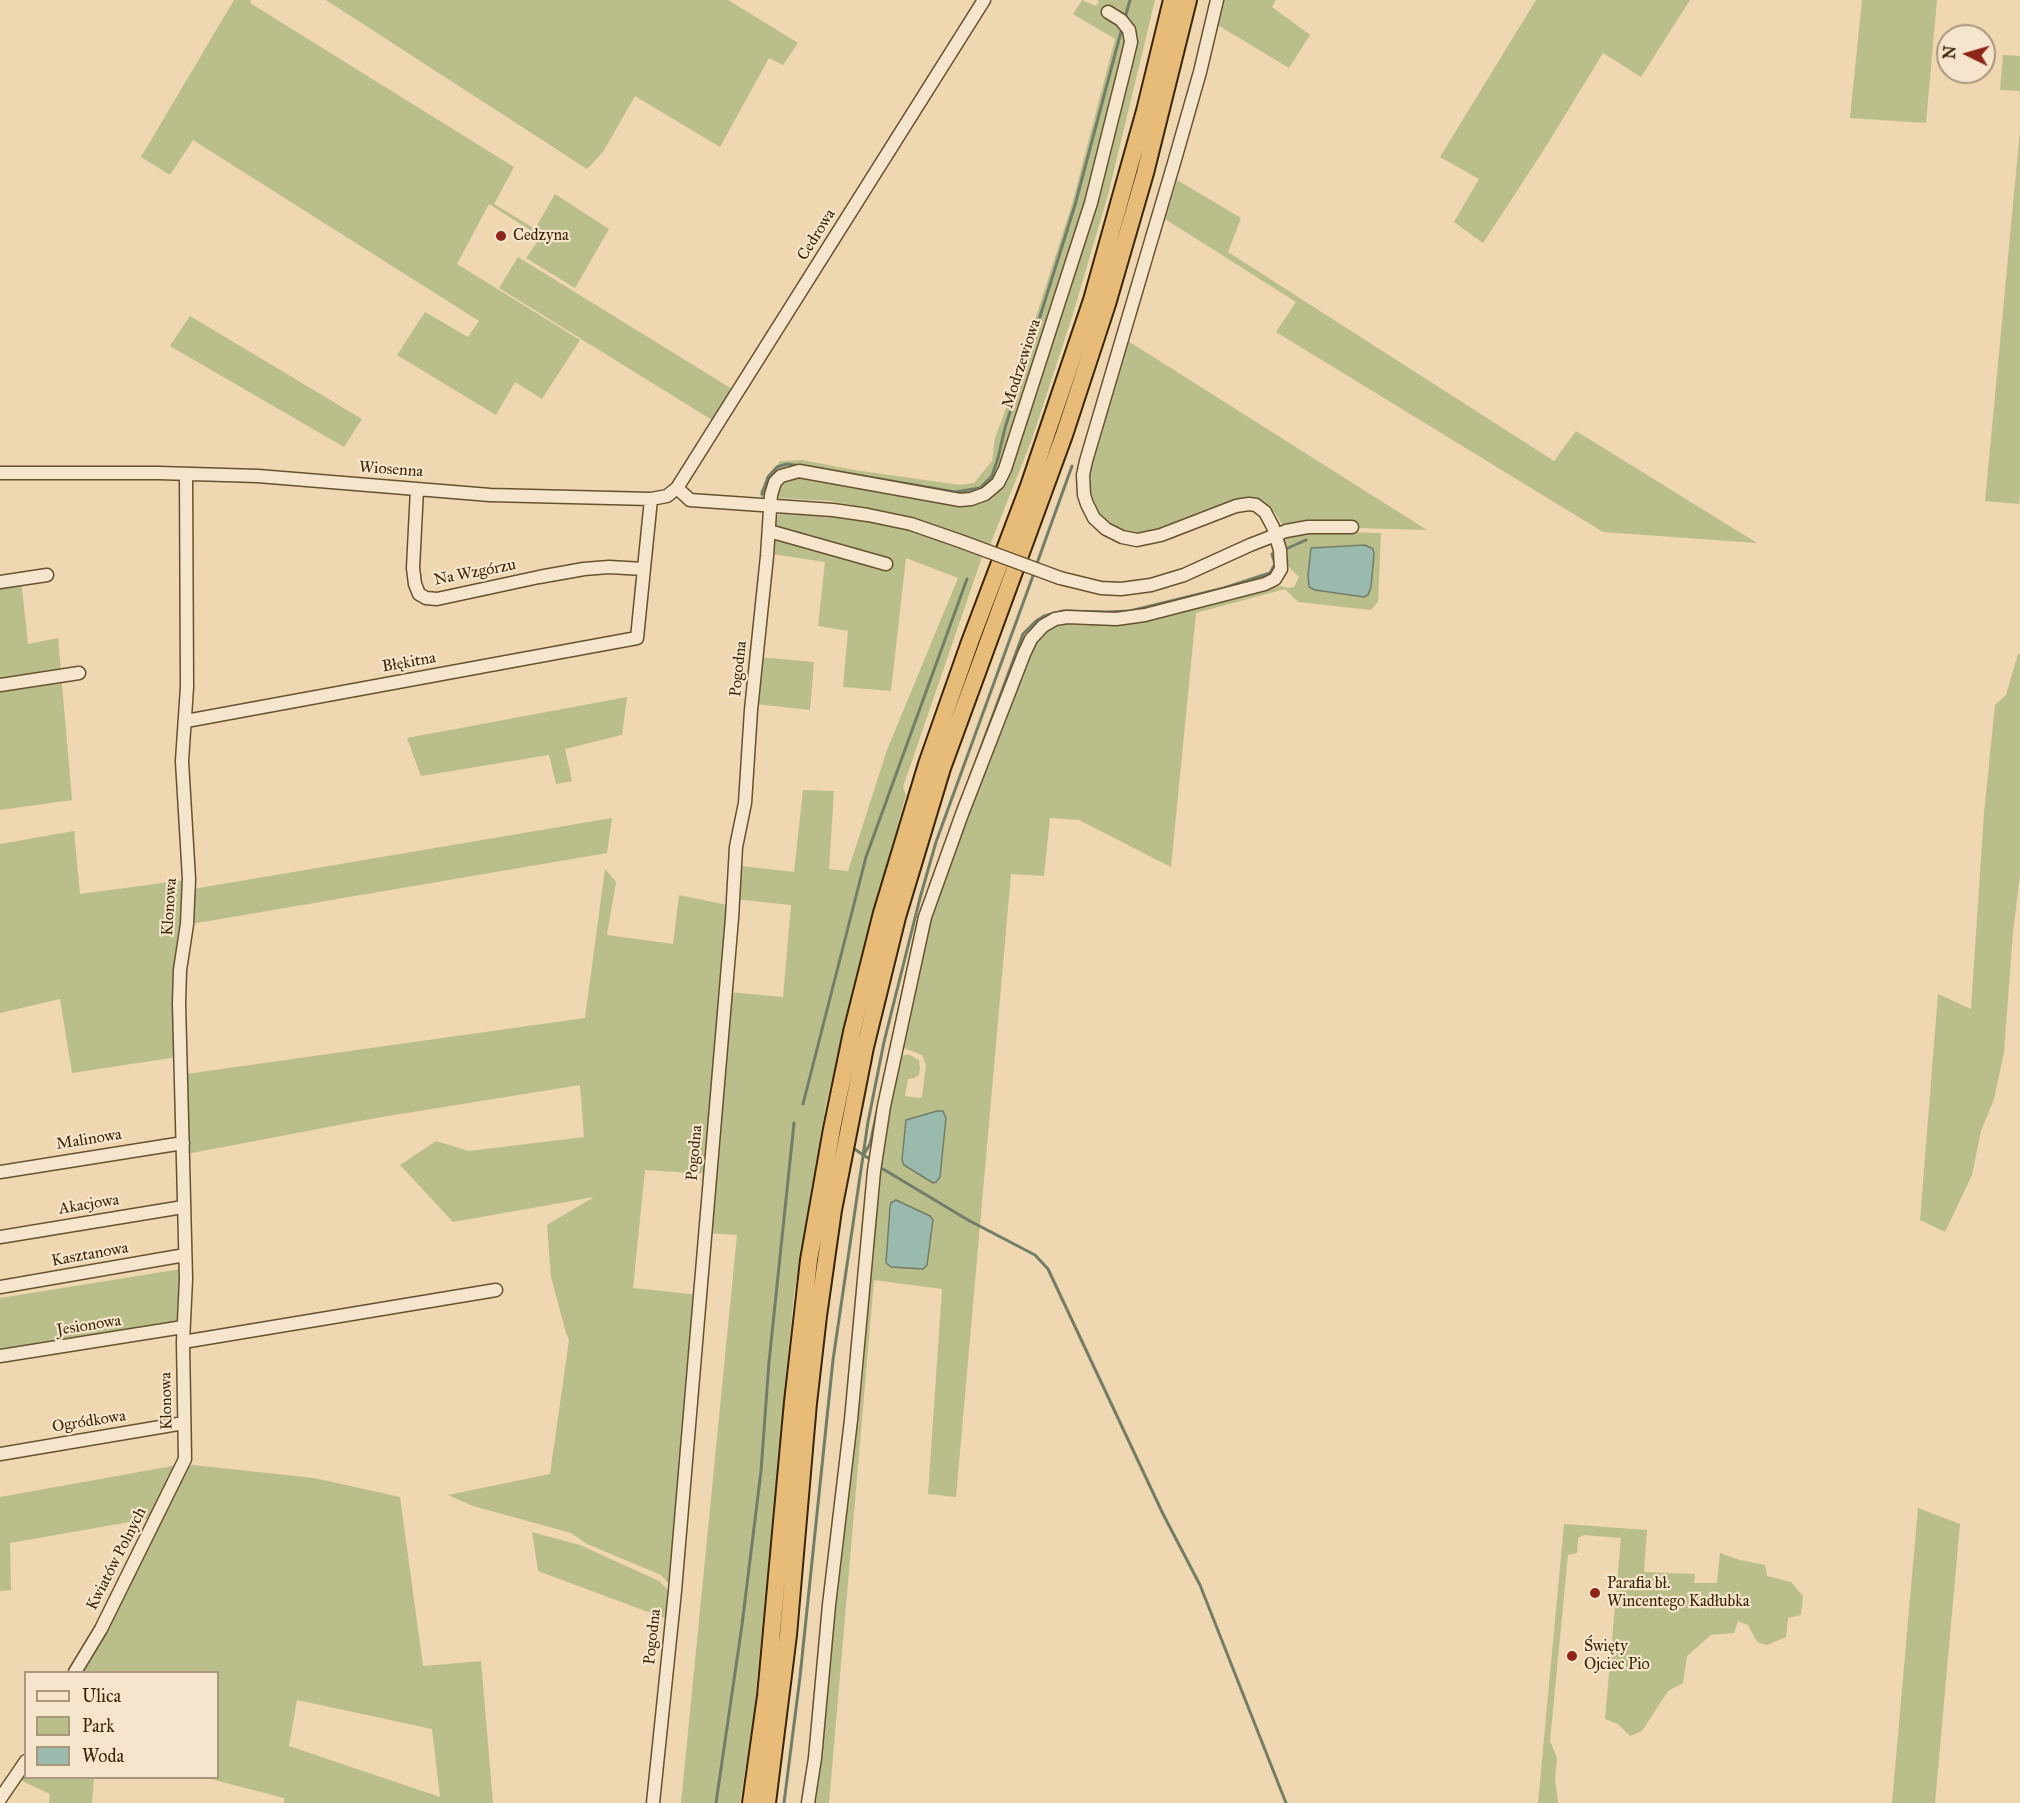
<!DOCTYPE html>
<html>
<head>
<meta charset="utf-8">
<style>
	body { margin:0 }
	#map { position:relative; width:2020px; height:1803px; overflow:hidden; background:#eed7b1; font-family:"IM FELL Great Primer",serif }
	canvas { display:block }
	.legend { position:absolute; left:24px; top:1671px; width:195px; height:108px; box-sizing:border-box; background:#f4e5cc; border:2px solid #aa987c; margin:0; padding:8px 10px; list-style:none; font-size:18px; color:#3a2505 }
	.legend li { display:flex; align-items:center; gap:12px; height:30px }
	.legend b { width:30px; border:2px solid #aa987c }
	.north { position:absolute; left:1936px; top:24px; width:60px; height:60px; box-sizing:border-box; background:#f4e5cc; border:2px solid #aa987c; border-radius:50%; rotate:275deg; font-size:16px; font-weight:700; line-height:24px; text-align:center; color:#3a2505 }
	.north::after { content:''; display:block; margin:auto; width:21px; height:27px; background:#8f2418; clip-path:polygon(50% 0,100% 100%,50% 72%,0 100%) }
</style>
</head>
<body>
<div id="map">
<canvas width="2020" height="1803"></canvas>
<ul class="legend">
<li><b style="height:8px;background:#f4e5cc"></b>Ulica</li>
<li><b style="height:16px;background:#babe8a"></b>Park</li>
<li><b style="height:16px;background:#99baac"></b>Woda</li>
</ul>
<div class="north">N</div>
</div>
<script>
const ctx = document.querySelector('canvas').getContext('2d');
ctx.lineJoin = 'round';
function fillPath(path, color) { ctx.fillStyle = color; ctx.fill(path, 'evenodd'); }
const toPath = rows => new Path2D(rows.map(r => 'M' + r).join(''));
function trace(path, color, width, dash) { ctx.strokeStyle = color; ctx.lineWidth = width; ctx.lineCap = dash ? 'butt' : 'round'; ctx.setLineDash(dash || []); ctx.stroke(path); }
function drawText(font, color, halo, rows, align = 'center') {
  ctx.font = font + ' "IM FELL Great Primer",serif'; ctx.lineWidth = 4.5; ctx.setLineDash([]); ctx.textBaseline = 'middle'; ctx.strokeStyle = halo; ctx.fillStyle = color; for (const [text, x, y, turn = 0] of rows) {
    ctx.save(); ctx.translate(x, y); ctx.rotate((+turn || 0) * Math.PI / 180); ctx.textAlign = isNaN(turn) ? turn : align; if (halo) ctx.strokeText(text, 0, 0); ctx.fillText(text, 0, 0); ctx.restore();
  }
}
fillPath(toPath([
	[234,0,251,0,250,3,514,167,494,204,517,218,535,229,555,194,609,229,575,288,526,258,541,237,489,204,457,264,580,340,542,399,515,382,496,415,397,355,425,312,468,337,479,321,193,140,170,175,141,157],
	[326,0,728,0,798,43,783,65,769,58,720,147,635,96,603,152,587,169],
	[1082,0,1096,6,1099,2,1097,0,1155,0,1108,195,1072,317,1032,439,992,540,990,545,899,514,831,501,761,497,760,491,780,461,802,460,854,470,960,485,974,483,992,461,995,438,1010,398,1072,204,1115,39,1073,14],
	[1221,0,1276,0,1272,7,1310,35,1289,68,1216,24],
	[1536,0,1690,0,1641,77,1603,53,1545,148,1483,243,1454,222,1479,179,1440,157],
	[1862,0,1937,0,1926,123,1850,118],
	[2003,55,2020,56,2020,91,2000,90],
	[2020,131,2020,495,2019,504,1985,501],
	[1177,180,1241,218,1228,252,1554,461,1576,431,1757,543,1603,532,1276,332,1296,302,1165,219],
	[518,257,732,389,712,420,499,288],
	[190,316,362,419,344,447,170,346],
	[1128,341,1427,530,1283,526,1275,513,1266,503,1253,498,1223,504,1172,526,1145,533,1135,534,1122,531,1110,525,1096,509,1092,495,1090,487,1091,467],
	[779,514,826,515,874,522,911,530,982,557,903,787,906,795,861,958,826,1104,794,1294,754,1713,740,1803,681,1803,737,1235,705,1233,728,992,783,997,791,905,733,899,710,1174,645,1170,633,1288,700,1295,675,1591,661,1575,587,1544,571,1533,473,1506,448,1495,550,1474,569,1340,566,1333,551,1277,547,1225,594,1197,453,1222,400,1165,436,1141,469,1151,584,1137,580,1085,376,1118,186,1154,186,1074,585,1018,605,869,616,882,607,935,673,944,679,895,727,905,743,831,741,866,794,872,803,790,834,791,829,869,848,871,887,750,958,578,906,558,891,691,843,687,848,631,818,626,825,562,772,554,776,519],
	[1350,532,1381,533,1378,602,1371,610,1298,602,1285,589,1196,613,1171,867,1079,820,1050,818,1044,876,1011,874,956,1497,928,1494,942,1289,874,1280,829,1803,813,1803,827,1684,881,1152,892,1094,902,1056,908,1054,919,1060,920,1069,919,1075,914,1078,908,1079,905,1096,919,1098,922,1097,926,1065,922,1055,904,1048,903,1044,929,923,936,898,1017,685,1033,648,1040,636,1045,631,1056,626,1073,623,1128,624,1281,586,1288,588,1294,587,1299,577,1287,565,1283,545,1286,539,1305,533],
	[21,579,28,644,58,638,72,800,0,810,0,582],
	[2018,654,2020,654,2020,875,2013,932,2004,1052,1994,1099,1981,1131,1972,1175,1945,1232,1920,1220,1938,994,1971,1009,1984,813,1995,705,2006,695],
	[758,657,814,662,810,710,756,704],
	[627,697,622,735,565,749,572,781,556,784,549,755,421,776,407,738],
	[612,818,607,853,191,924,193,889],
	[74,831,80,894,185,880,177,1057,72,1073,60,999,0,1013,0,844],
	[181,1269,179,1324,0,1349,0,1298],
	[178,1465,152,1518,10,1543,11,1590,0,1591,0,1497],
	[192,1465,314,1478,400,1497,423,1666,481,1661,493,1803,284,1803,284,1798,207,1778,218,1778,218,1672,80,1672,187,1467],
	[297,1700,432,1729,440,1797,289,1746],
	[1918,1508,1960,1524,1935,1803,1892,1803],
	[1564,1524,1647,1530,1644,1572,1695,1574,1694,1583,1717,1583,1720,1553,1740,1560,1765,1565,1767,1576,1791,1582,1803,1596,1801,1615,1788,1618,1786,1637,1767,1645,1757,1642,1748,1625,1738,1621,1734,1633,1711,1635,1687,1656,1683,1683,1668,1691,1642,1731,1630,1736,1618,1724,1605,1719,1621,1538,1584,1535,1578,1538,1577,1553,1568,1555,1550,1741,1557,1758,1555,1779,1558,1803,1538,1803],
	[532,1532,580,1545,659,1581,668,1590,670,1596,667,1619,538,1571],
	[25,1770,26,1778,94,1778,92,1803,49,1803,50,1794,20,1780]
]), '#babe8a');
const water = toPath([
	[1365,545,1373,549,1374,554,1371,587,1368,595,1364,597,1315,590,1309,587,1308,575,1311,548,1365,545],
	[937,1111,943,1111,946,1118,940,1177,936,1182,933,1183,904,1165,902,1160,906,1120,937,1111],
	[896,1200,930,1216,933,1220,927,1265,923,1269,891,1267,886,1263,890,1207,891,1203,896,1200]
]);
fillPath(water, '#99baac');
trace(water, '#737e69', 1.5);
trace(toPath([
	[1125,18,1130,0],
	[810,467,955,492,980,488,992,476,998,458,1005,428,1075,205,1122,28],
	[762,494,768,477,777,467,787,464,800,466],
	[1288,548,1306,540],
	[1036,566,1072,466],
	[963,796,1023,634,1036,621,1044,616,1063,611,1107,612,1130,611,1224,588,1270,573,1275,564,1272,554],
	[803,1104,866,857,967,579],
	[853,1148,868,1158],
	[864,1154,870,1144,919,917,945,845],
	[883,1169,968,1220,1035,1255,1048,1269,1163,1514,1200,1585,1286,1803],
	[716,1803,742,1625,761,1471,769,1362,794,1123],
	[784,1803,800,1677,833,1360,868,1122,884,1042,920,898,936,842,1034,573]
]), '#737e69', 3);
const minor = toPath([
	[0,473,159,473,258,476,490,495,651,499,667,496,677,488,984,0],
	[677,488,690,500,833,510,868,515,911,524,960,541],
	[417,489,413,568,415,584,419,594,426,598,437,599,539,577,584,569,609,567,644,569],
	[769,531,886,564],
	[1060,578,1101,588,1121,589,1151,585,1184,575,1250,545,1286,531,1308,527,1352,527],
	[0,582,47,575],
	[0,685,79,673],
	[186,721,637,638,651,499],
	[0,1172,183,1143],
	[0,1237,183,1207],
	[0,1287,185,1255],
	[183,1342,496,1290],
	[0,1356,183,1327],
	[0,1454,184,1423],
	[75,1672,101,1629,185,1459,183,1342,186,1279,179,1003,180,970,187,924,189,879,182,761,187,687,186,474],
	[0,1799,26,1761],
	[653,1803,675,1591,732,918,736,847,745,803,751,710,767,556,771,495,775,482,781,476,799,471,960,500,971,499,985,494,998,483,1005,469,1091,203,1125,67,1131,42,1129,30,1121,20,1108,12],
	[808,1803,815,1758,829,1605,851,1420,874,1171,884,1106,925,917,962,814,1024,654,1031,639,1043,626,1055,619,1067,617,1116,619,1145,615,1265,584,1275,579,1281,569,1280,550,1273,527,1265,512,1256,505,1249,504,1236,506,1161,535,1137,540,1122,537,1106,529,1094,518,1087,504,1084,495,1083,475,1086,461,1174,163,1200,72,1217,0]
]);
const highway = toPath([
	[751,1803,766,1696,793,1402,809,1260,832,1129,852,1032,882,913,927,764,970,642,1029,486,1092,300,1145,111,1172,0],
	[767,1803,788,1635,808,1403,818,1316,833,1210,865,1047,897,917,942,768,1064,435,1107,304,1145,173,1188,0]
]);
trace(minor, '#675230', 15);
trace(highway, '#3a2505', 20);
trace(minor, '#f4e5cc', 12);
trace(highway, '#e7bc78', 16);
const minorBridge = toPath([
	[960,541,1060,578]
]);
trace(minorBridge, '#675230', 15, []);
trace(minorBridge, '#f4e5cc', 12);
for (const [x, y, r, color] of [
	[501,236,6,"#8f2418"],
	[1595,1593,6,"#8f2418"],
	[1572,1656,6,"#8f2418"]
]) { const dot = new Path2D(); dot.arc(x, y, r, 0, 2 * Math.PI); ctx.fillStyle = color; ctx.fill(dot); trace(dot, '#f4e5cc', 2); }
drawText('16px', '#3a2505', '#f4e5cc', [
	["Cedrowa",817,235,-58],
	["Modrzewiowa",1022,364,-72],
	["Wiosenna",391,470,4],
	["Na Wzgórzu",475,573,-11],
	["Błękitna",409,663,-10],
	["Pogodna",739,669,-84],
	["Klonowa",170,907,-86],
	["Malinowa",89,1140,-9],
	["Pogodna",695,1153,-85],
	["Akacjowa",89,1205,-9],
	["Kasztanowa",90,1255,-10],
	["Jesionowa",89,1326,-9],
	["Klonowa",167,1401,-91],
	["Ogródkowa",89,1422,-9],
	["Kwiatów Polnych",117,1559,-63],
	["Pogodna",653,1637,-84]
]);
drawText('16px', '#3a2505', '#f4e5cc', [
	["Cedzyna",513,236],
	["Parafia bł.",1607,1584],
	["Wincentego Kadłubka",1607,1602],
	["Święty",1584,1647],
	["Ojciec Pio",1584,1665]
], 'left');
</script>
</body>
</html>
